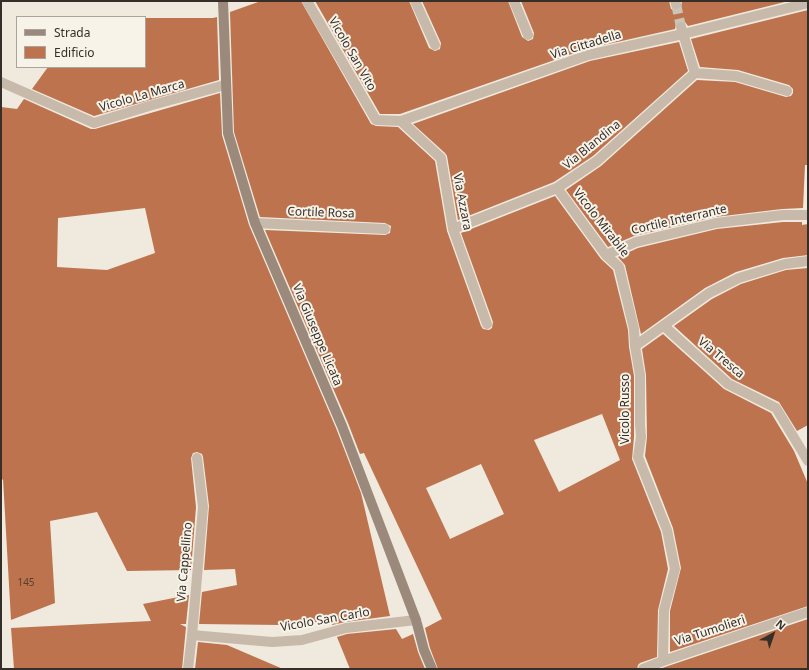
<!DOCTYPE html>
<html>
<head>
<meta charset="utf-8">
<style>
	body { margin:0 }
	#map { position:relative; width:809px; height:670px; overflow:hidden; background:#f0e9dd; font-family:"Noto Sans",sans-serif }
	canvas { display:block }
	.frame { position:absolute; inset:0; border:2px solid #352e29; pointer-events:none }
	.legend { position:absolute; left:16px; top:16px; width:130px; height:52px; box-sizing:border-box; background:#f8f3e9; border:1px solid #aaa49c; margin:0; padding:5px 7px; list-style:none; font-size:12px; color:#352e29 }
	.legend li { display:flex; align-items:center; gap:8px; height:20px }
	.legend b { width:20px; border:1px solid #aaa49c }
	.north { position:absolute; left:753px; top:614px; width:40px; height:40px; -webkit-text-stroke:3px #f8f3e9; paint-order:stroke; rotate:40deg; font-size:11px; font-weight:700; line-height:16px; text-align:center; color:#352e29 }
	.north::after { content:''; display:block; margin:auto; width:14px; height:18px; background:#352e29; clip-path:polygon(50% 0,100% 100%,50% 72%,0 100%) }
</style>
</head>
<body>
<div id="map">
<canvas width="809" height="670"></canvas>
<div class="frame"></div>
<ul class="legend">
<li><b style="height:5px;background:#9b8a7b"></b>Strada</li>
<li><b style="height:11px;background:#bd734e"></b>Edificio</li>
</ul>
<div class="north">N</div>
</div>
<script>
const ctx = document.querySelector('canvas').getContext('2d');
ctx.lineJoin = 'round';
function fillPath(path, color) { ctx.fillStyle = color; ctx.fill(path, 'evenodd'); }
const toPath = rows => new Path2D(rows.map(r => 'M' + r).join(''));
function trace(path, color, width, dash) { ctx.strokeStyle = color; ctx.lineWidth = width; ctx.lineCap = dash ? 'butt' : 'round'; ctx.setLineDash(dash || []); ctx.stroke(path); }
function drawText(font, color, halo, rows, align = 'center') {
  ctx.font = font + ' "Noto Sans",sans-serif'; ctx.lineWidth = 4; ctx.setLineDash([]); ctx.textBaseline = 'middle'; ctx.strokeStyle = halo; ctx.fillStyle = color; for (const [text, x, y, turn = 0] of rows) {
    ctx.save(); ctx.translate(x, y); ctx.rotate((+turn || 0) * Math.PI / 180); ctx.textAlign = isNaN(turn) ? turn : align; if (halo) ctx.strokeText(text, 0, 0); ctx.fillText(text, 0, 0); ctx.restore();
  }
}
fillPath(toPath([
	[261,1,301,1,371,124,376,126,398,127,435,161,447,231,481,326,483,329,489,330,492,328,493,322,461,233,555,196,601,259,613,270,628,330,629,347,634,376,634,437,632,459,661,532,668,569,658,610,657,657,640,663,638,665,637,669,438,669,430,648,425,628,442,619,364,453,360,454,348,423,265,230,385,235,390,233,391,226,385,223,260,217,234,132,230,12],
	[602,414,620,460,559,492,534,440],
	[481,464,504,514,450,539,426,488],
	[315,1,409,1,429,48,435,51,440,49,441,43,422,1,508,1,522,37,528,41,533,39,534,33,521,1,669,1,671,9,675,10,681,8,682,1,789,1,688,26,685,22,679,21,676,23,675,29,586,49,400,114,380,114],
	[808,10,808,165,805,165,803,208,782,209,715,217,634,236,608,247,566,190,601,166,697,80,735,82,786,97,791,96,793,93,793,89,789,85,738,70,700,67,691,39],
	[217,17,219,80,94,116,32,89,48,67,145,67,145,18,213,18],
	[679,42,688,71,593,156,554,182,458,220,447,156,445,153,413,124,590,61],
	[220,93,222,135,249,225,336,428,361,493,390,616,345,622,332,625,331,621,281,625,199,624,202,592,237,585,235,569,204,570,209,506,203,457,202,454,197,452,193,453,191,458,196,507,191,570,127,571,97,512,50,521,55,603,11,620,3,479,2,480,1,107,17,109,24,99,91,129,95,129],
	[145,208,155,253,107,270,57,267,58,218],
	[783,222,802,222,802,225,808,224,808,255,783,258,736,272,705,288,641,334,625,265,618,257,638,248,717,229],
	[808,268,808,425,797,431,779,402,732,379,674,326,712,299,741,284,786,270],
	[663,334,724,389,771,413,794,451,808,484,808,606,670,652,670,611,681,568,673,528,645,456,647,437,646,375,642,349],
	[189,595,186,624,180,624,186,627,182,669,14,669,11,628,151,621,143,604],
	[808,619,808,669,660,669,665,667],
	[396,629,402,639,413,634,418,652,425,669,350,669,337,637,347,634],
	[198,642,227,645,283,669,195,669]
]), '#bd734e');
trace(toPath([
	[676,4,681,27]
]), '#cbc4b9', 10, [10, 5]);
trace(toPath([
	[307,1,376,120,401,121,588,55,683,34,808,3],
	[415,1,435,45],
	[514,1,528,35],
	[675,1,676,4],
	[695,73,736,76,787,91],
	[1,82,94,123,149,106,225,85],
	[401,121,441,158,453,229,487,324],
	[557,188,606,255,619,267,634,329,635,346,640,375,640,425,641,437,638,457,667,530,675,569,664,610,663,661],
	[255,223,385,229],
	[453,229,557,188,597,161,695,73,681,27],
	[606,255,636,242,716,223,783,215,808,215],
	[664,326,728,384,776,408,808,461],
	[635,346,709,293,739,278,785,264,808,261],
	[192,635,272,642,302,640,346,628,416,620],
	[188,669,192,635,203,507,197,458],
	[643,669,663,661,808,612]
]), '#c8baaa', 10);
trace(toPath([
	[223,1,228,133,255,223,342,426,416,620,424,650,432,669]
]), '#9b8a7b', 10);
drawText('10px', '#573f32', null, [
	["145",26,583]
]);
drawText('12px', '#352e29', '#f8f3e9', [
	["Via Cittadella",586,45,-17],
	["Vicolo San Vito",352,54,60],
	["Vicolo La Marca",142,96,-16],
	["Via Blandina",592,145,-39],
	["Via Azzara",462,202,79],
	["Cortile Rosa",321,213,2],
	["Cortile Interrante",679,220,-13],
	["Vicolo Mirabile",601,223,52],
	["Via Giuseppe Licata",317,335,67],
	["Via Tresca",721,358,40],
	["Vicolo Russo",626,409,-90],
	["Via Cappellino",185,562,-85],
	["Vicolo San Carlo",325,620,-10],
	["Via Tumolieri",710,631,-18]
]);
</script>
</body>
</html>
